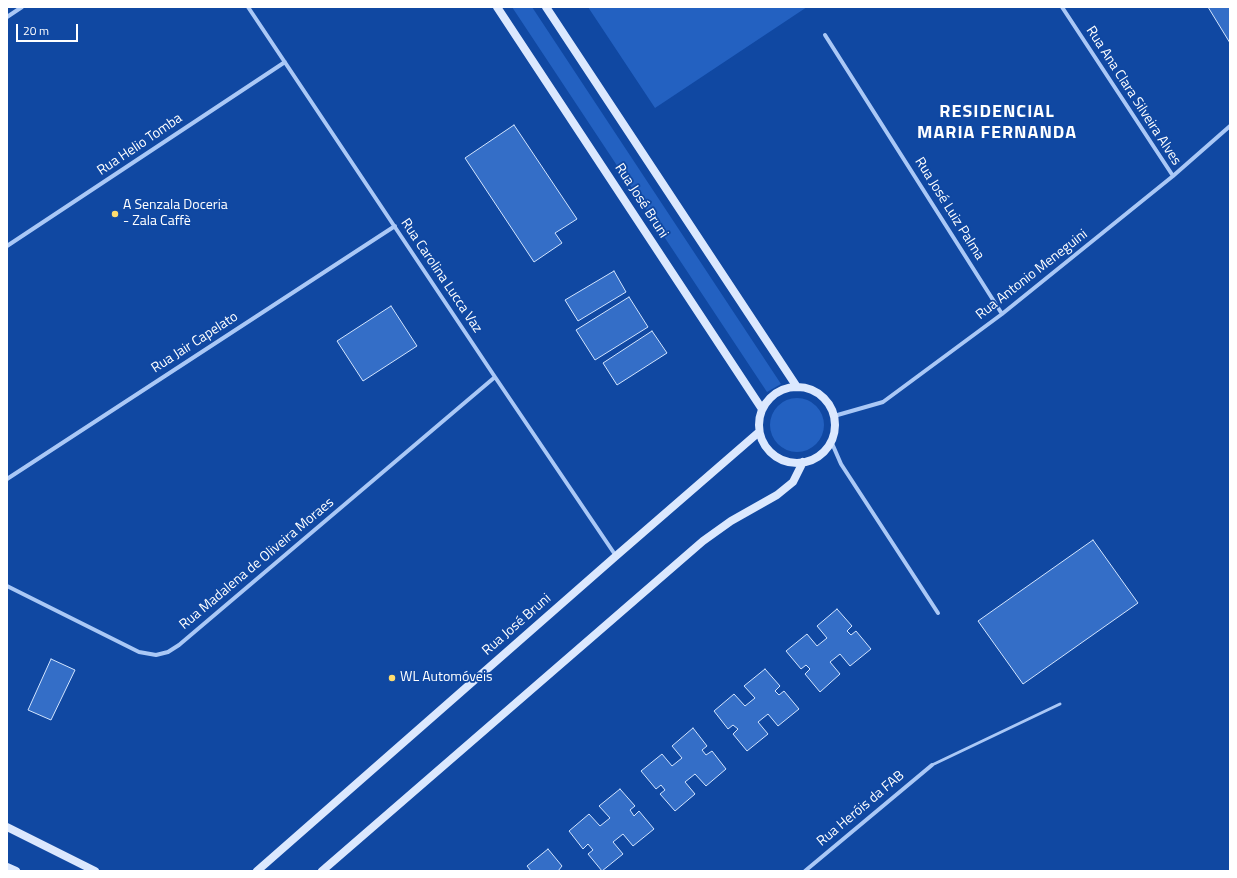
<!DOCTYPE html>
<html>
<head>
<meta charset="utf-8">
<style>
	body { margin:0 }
	#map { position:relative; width:1237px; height:878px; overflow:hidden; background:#1048a2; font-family:"Titillium Web",sans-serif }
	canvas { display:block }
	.frame { position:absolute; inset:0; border:8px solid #fff; pointer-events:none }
	.scale { position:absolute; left:16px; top:24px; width:62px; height:18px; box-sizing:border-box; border:2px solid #fff; border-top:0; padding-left:5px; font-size:12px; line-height:14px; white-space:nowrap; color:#fff; -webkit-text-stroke:3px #1048a2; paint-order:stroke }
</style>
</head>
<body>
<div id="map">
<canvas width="1237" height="878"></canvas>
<div class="frame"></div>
<div class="scale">20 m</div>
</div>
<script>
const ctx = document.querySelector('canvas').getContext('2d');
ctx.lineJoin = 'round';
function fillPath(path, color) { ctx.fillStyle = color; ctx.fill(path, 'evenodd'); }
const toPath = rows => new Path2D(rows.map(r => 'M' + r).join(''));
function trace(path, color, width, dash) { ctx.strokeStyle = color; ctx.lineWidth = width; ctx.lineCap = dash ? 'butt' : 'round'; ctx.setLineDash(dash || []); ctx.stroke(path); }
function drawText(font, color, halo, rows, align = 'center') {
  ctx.font = font + ' "Titillium Web",sans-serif'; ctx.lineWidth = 3.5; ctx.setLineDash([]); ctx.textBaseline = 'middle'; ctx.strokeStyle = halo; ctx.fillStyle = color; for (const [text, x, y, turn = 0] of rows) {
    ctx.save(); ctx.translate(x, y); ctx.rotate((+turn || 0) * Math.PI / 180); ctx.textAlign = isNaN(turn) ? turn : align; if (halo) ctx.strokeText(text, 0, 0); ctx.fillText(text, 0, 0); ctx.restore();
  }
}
fillPath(toPath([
	[512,7,532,7,781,384,767,392],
	[588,7,807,7,655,108],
	'770 425a27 27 0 1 1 54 0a27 27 0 1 1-54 0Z'
]), '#2361c1');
const building = toPath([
	[1208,7,1230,7,1230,43,1208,7],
	[514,125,577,219,555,233,562,243,534,262,465,158,514,125],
	[614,271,626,292,578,321,565,300,614,271],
	[629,297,648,327,595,360,576,330,629,297],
	[391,306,417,346,363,381,337,341,391,306],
	[652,331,667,353,617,385,603,363,652,331],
	[1093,540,1138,603,1023,684,978,621,1093,540],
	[837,609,852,626,847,631,851,635,856,631,871,649,850,666,840,654,830,662,840,674,820,692,805,674,810,669,806,665,801,669,786,651,807,634,817,646,827,638,817,626,837,609],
	[51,659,75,670,51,720,28,710,51,659],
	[765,669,780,686,775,691,779,695,784,691,799,709,778,726,768,714,758,722,768,734,747,751,733,734,738,729,733,725,728,729,714,711,734,694,745,706,755,698,744,686,765,669],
	[693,728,707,746,702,750,706,755,712,751,726,769,706,786,695,774,685,782,695,794,675,811,660,794,665,790,661,785,656,789,641,771,662,754,672,766,682,758,672,746,693,728],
	[620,789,635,806,630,810,634,816,639,811,654,829,633,846,623,834,613,842,623,854,602,871,588,854,593,850,588,844,583,849,569,831,589,814,600,826,610,818,599,806,620,789],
	[548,849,562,866,558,871,531,871,527,866,548,849]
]);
fillPath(building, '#346ec7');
trace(building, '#d3e5fe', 1);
trace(toPath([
	[932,765,1060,704]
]), '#aac8f6', 3);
trace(toPath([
	[248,7,495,377,616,556],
	[1062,7,1173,176],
	[7,17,22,7],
	[825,35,1002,314],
	[7,246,285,62],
	[834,416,883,402,1002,314,1173,176,1230,126],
	[831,441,841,464,938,613],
	[7,479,395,226],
	[7,586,139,652,156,655,168,652,179,645,495,377],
	[805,871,932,765]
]), '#aac8f6', 4);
trace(toPath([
	[497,7,762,409],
	[546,7,797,387],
	'759 425a38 38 0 1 1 76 0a38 38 0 1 1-76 0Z',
	[7,827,95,871],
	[7,867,16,871],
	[257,871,616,556,759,432],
	[322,871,703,541,731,521,777,495,793,482,803,462]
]), '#dbe8fe', 8);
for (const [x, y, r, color] of [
	[115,214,4,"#ffdd6f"],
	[392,678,4,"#ffdd6f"]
]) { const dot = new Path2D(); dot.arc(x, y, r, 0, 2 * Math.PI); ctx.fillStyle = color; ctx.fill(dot); trace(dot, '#1048a2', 1.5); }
drawText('14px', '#fff', '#1048a2', [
	["Rua Ana Clara Silveira Alves",1133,96,57],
	["Rua Helio Tomba",140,145,-34],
	["Rua José Bruni",641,201,57],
	["Rua José Luiz Palma",949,209,58],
	["Rua Antonio Meneguini",1032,275,-38],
	["Rua Carolina Lucca Vaz",441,276,56],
	["Rua Jair Capelato",195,343,-33],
	["Rua Madalena de Oliveira Moraes",257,564,-40],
	["Rua José Bruni",517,625,-41],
	["Rua Heróis da FAB",861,809,-40]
]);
drawText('14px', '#fff', '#1048a2', [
	["A Senzala Doceria",123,206],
	["- Zala Caffè",123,222],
	["WL Automóveis",400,678]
], 'left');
ctx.letterSpacing = '1px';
drawText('bold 18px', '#fff', '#1048a2', [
	["RESIDENCIAL",997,113],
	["MARIA FERNANDA",997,134]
]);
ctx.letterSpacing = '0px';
</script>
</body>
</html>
